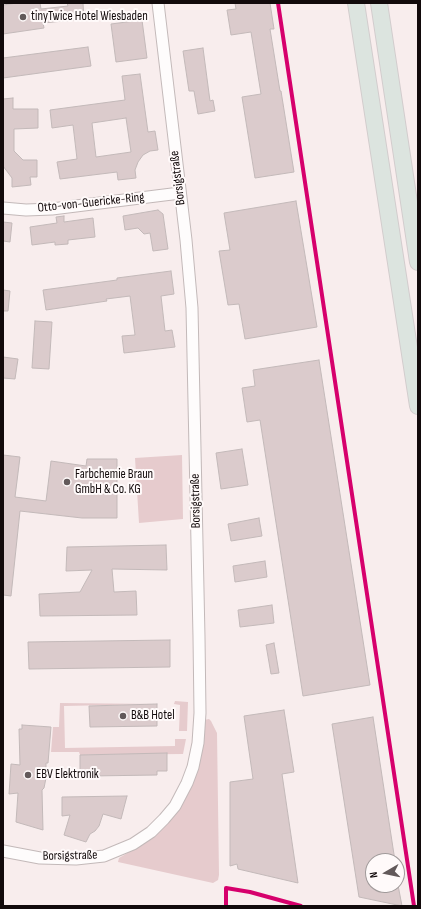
<!DOCTYPE html>
<html>
<head>
<meta charset="utf-8">
<style>
	body { margin:0 }
	#map { position:relative; width:421px; height:909px; overflow:hidden; background:#f8eded; font-family:"Sofia Sans Condensed",sans-serif }
	canvas { display:block }
	.frame { position:absolute; inset:0; border:4px solid #120a0b; pointer-events:none }
	.north { position:absolute; left:365px; top:853px; width:40px; height:40px; box-sizing:border-box; background:#fffafa; border:1px solid #a09a9a; border-radius:50%; rotate:261deg; font-size:11px; font-weight:700; line-height:16px; text-align:center; color:#120a0b }
	.north::after { content:''; display:block; margin:auto; width:14px; height:18px; background:#62595a; clip-path:polygon(50% 0,100% 100%,50% 72%,0 100%) }
</style>
</head>
<body>
<div id="map">
<canvas width="421" height="909"></canvas>
<div class="frame"></div>
<div class="north">N</div>
</div>
<script>
const ctx = document.querySelector('canvas').getContext('2d');
ctx.lineJoin = 'round';
function fillPath(path, color) { ctx.fillStyle = color; ctx.fill(path, 'evenodd'); }
const toPath = rows => new Path2D(rows.map(r => 'M' + r).join(''));
function trace(path, color, width, dash) { ctx.strokeStyle = color; ctx.lineWidth = width; ctx.lineCap = dash ? 'butt' : 'round'; ctx.setLineDash(dash || []); ctx.stroke(path); }
function drawText(font, color, halo, rows, align = 'center') {
  ctx.font = font + ' "Sofia Sans Condensed",sans-serif'; ctx.lineWidth = 4; ctx.setLineDash([]); ctx.textBaseline = 'middle'; ctx.strokeStyle = halo; ctx.fillStyle = color; for (const [text, x, y, turn = 0] of rows) {
    ctx.save(); ctx.translate(x, y); ctx.rotate((+turn || 0) * Math.PI / 180); ctx.textAlign = isNaN(turn) ? turn : align; if (halo) ctx.strokeText(text, 0, 0); ctx.fillText(text, 0, 0); ctx.restore();
  }
}
fillPath(toPath([
	[182,455,183,519,139,523,135,458],
	[175,701,188,702,187,731,179,731,180,705,174,704],
	[60,703,157,704,64,706,65,748,175,746,175,739,186,739,183,754,80,755,79,752,51,752,53,727,59,727],
	[209,719,211,721,217,733,219,875,218,880,213,883,118,862,119,858,136,848,168,822,204,720]
]), '#e6cbcd');
const building = toPath([
	[17,3,40,3,41,9,68,6,67,3,83,3,84,19,43,23,44,28,3,34,3,5,17,3],
	[235,3,270,3,274,29,270,29,280,91,281,91,294,172,255,178,242,97,261,94,251,32,231,35,227,10,236,9,235,3],
	[142,20,147,58,116,62,111,24,142,20],
	[88,47,91,66,3,78,3,58,88,47],
	[203,48,210,101,213,100,215,111,198,114,194,91,189,91,183,51,203,48],
	[140,74,148,132,155,131,158,150,150,151,143,155,138,162,135,170,136,178,118,180,117,172,60,179,57,162,77,159,73,125,52,128,50,110,125,100,122,76,140,74],
	[126,118,131,152,96,157,92,123,126,118],
	[13,98,13,109,38,109,38,128,14,129,14,151,23,160,37,160,37,177,30,177,31,185,12,187,12,178,3,166,3,99,13,98],
	[296,201,317,327,245,339,239,304,228,305,219,251,230,250,224,213,296,201],
	[158,210,163,214,168,249,153,251,150,233,144,234,138,228,125,230,123,216,158,210],
	[64,216,64,222,93,218,95,237,68,240,68,244,55,245,55,242,32,245,30,227,57,223,56,217,64,216],
	[3,222,12,223,10,242,3,241,3,222],
	[171,271,174,294,161,296,165,331,172,330,175,347,124,353,122,336,135,335,130,296,106,299,107,301,46,310,43,290,117,280,117,278,171,271],
	[3,290,10,291,8,311,3,311,3,290],
	[35,321,52,322,49,369,32,368,35,321],
	[3,357,18,359,15,379,3,378,3,357],
	[319,360,370,685,303,696,260,420,247,422,242,388,255,386,253,370,319,360],
	[242,449,248,485,221,489,216,453,242,449],
	[3,455,20,457,15,497,46,501,51,461,86,466,87,459,117,459,117,518,82,518,20,511,11,596,3,595,3,455],
	[259,518,262,536,231,541,228,524,259,518],
	[166,545,167,570,112,569,114,592,136,591,137,615,40,616,39,594,80,592,92,570,66,571,67,547,166,545],
	[265,561,267,577,235,582,233,566,265,561],
	[272,605,274,623,240,627,238,610,272,605],
	[170,640,170,667,29,669,28,642,170,640],
	[274,643,279,673,271,674,266,645,274,643],
	[157,704,157,726,90,727,89,706,157,704],
	[284,710,294,772,282,774,298,883,238,869,237,864,230,866,230,782,253,779,244,716,284,710],
	[373,717,395,861,373,861,373,885,398,885,402,906,359,897,332,724,373,717],
	[22,725,51,727,48,763,46,763,46,778,44,788,42,790,43,830,16,822,18,793,9,794,11,764,20,765,19,729,22,729,22,725],
	[167,753,167,771,157,771,157,775,90,776,90,773,80,774,80,755,167,753],
	[127,796,121,819,103,814,99,826,95,831,90,834,86,842,64,835,70,815,62,816,62,797,127,796]
]);
fillPath(building, '#dbcbcc');
trace(building, '#c3b9b9', 1);
const minor = toPath([
	[3,208,26,210,52,209,180,193],
	[3,851,40,858,76,859,104,856,133,844,151,832,164,819,175,806,187,783,193,767,198,743,200,713,199,637,192,308,186,240,158,3]
]);
const highway = toPath([
	[356,3,418,406],
	[379,3,418,262]
]);
trace(minor, '#c3b9b9', 13);
trace(highway, '#d2cccd', 18);
trace(minor, '#fefcfc', 11);
trace(highway, '#dce4df', 16);
trace(toPath([
	[278,3,414,906],
	[226,906,226,888,250,892,301,906]
]), '#d6006c', 4);
for (const [x, y, r, color] of [
	[23,17,4,"#62595a"],
	[67,482,4,"#62595a"],
	[123,716,4,"#62595a"],
	[28,775,4,"#62595a"]
]) { const dot = new Path2D(); dot.arc(x, y, r, 0, 2 * Math.PI); ctx.fillStyle = color; ctx.fill(dot); trace(dot, '#fffafa', 1.5); }
drawText('13px', '#120a0b', '#fffafa', [
	["tinyTwice Hotel Wiesbaden",31,17],
	["Farbchemie Braun",75,475],
	["GmbH & Co. KG",75,490],
	["B&B Hotel",131,716],
	["EBV Elektronik",36,775]
], 'left');
drawText('13px', '#120a0b', '#fffafa', [
	["Borsigstraße",178,178,-97],
	["Otto-von-Guericke-Ring",91,203,-6],
	["Borsigstraße",196,501,-91],
	["Borsigstraße",70,856,-1]
]);
</script>
</body>
</html>
